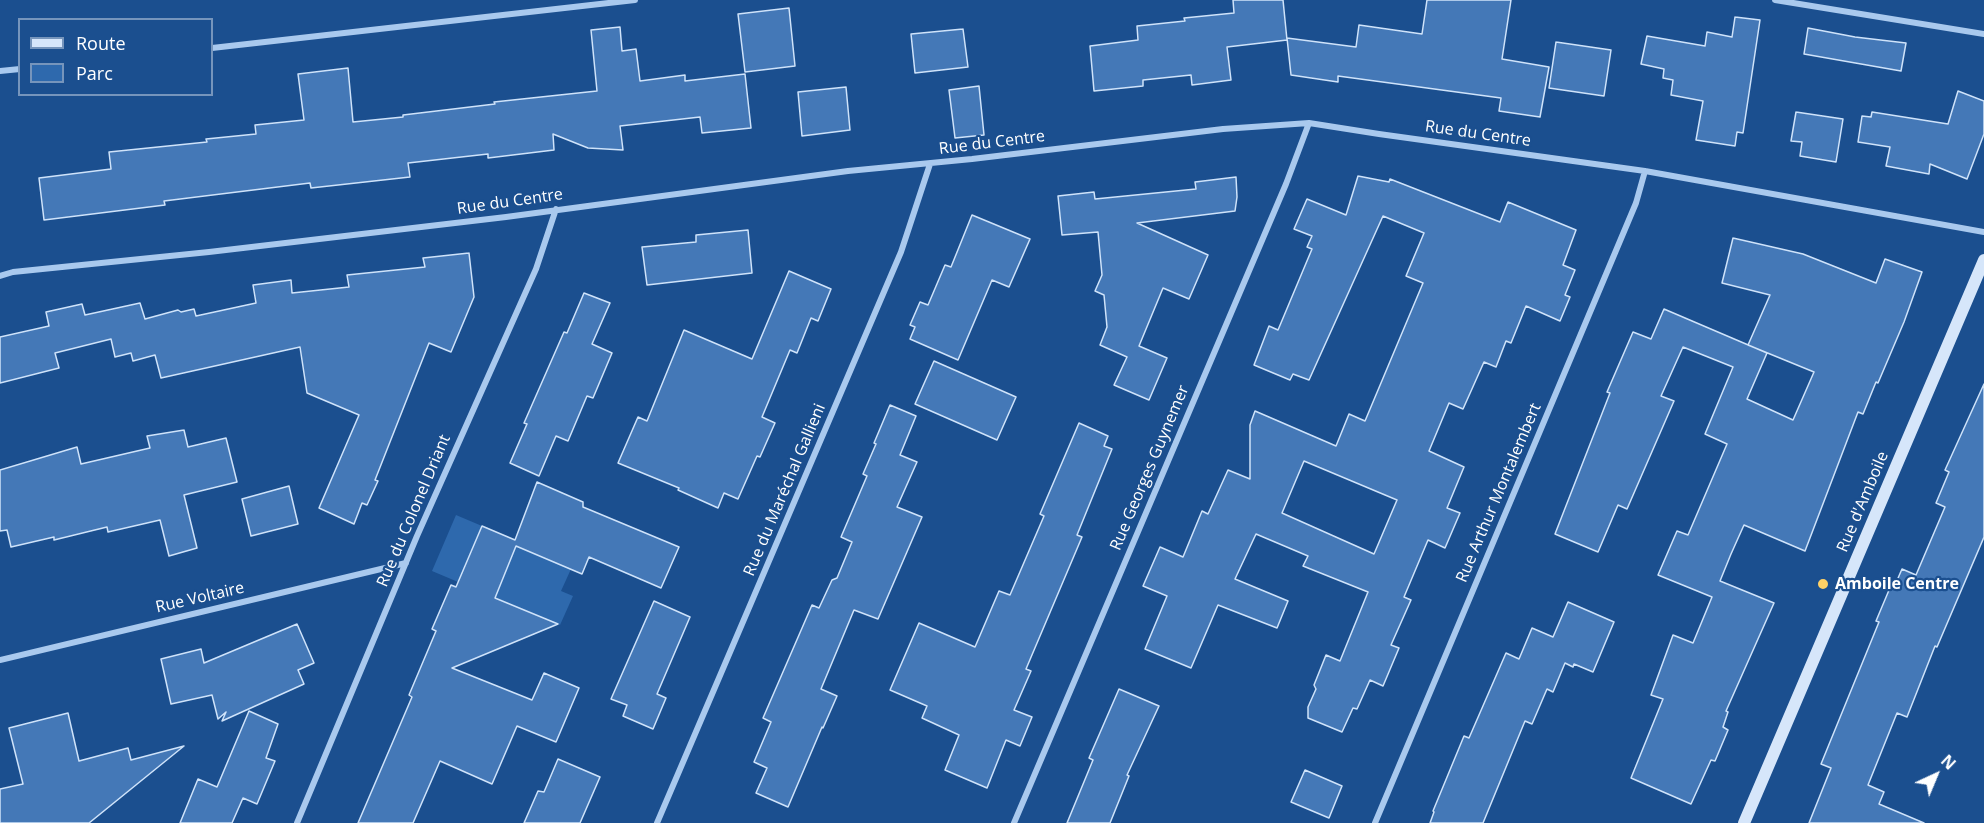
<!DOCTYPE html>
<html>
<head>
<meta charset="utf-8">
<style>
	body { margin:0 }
	#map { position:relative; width:1984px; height:823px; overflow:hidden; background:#1b4f8f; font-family:"Open Sans",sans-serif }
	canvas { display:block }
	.legend { position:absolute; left:18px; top:18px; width:195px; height:78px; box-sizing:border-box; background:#1b4f8f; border:2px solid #7695bc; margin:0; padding:8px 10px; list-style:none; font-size:18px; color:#fff }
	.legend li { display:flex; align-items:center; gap:12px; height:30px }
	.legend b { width:30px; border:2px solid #7695bc }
	.north { position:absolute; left:1906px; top:745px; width:60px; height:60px; -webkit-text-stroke:4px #1b4f8f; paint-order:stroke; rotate:44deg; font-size:16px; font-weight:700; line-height:24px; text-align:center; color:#fff }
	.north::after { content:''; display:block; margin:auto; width:21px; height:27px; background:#fff; clip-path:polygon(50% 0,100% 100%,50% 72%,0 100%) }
</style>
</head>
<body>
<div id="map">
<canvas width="1984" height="823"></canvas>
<ul class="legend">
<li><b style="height:8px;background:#d6e6fa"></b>Route</li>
<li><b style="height:16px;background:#2e69ad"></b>Parc</li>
</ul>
<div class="north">N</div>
</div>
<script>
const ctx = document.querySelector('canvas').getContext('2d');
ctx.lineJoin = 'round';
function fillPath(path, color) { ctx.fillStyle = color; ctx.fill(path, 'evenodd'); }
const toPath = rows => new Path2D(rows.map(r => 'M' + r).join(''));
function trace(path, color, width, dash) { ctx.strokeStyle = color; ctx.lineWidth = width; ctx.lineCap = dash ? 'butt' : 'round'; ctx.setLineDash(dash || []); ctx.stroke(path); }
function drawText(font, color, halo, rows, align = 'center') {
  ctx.font = font + ' "Open Sans",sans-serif'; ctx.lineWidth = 4.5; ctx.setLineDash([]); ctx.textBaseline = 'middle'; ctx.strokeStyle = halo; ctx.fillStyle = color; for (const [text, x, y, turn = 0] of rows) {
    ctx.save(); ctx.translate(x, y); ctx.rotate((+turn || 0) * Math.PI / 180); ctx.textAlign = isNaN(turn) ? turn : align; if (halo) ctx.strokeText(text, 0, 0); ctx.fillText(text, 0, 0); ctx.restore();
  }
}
fillPath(toPath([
	[456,515,482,526,464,567,501,583,516,546,571,569,561,591,573,596,560,625,432,571]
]), '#2e69ad');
const building = toPath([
	[1233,0,1283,0,1287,40,1227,47,1231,80,1192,85,1191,75,1143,80,1143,86,1094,91,1090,46,1138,40,1137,26,1185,21,1184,18,1234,13,1233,0],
	[1427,0,1511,0,1502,59,1549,67,1540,117,1499,111,1501,98,1338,76,1338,82,1291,75,1287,38,1356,47,1359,25,1422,34,1427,0],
	[789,8,795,66,745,72,738,14,789,8],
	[1735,17,1760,20,1743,133,1737,132,1735,146,1696,140,1703,101,1671,95,1673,80,1663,78,1664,69,1641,64,1647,36,1705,46,1707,32,1732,37,1735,17],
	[620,27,622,51,636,49,640,81,685,75,685,81,745,74,751,128,702,133,700,117,620,126,623,150,588,148,553,134,554,150,488,158,488,154,408,163,410,177,311,188,310,183,164,201,165,205,44,220,39,178,111,169,109,152,207,142,206,139,256,134,255,125,304,120,298,74,348,68,353,122,403,117,403,115,495,104,494,102,597,91,591,30,620,27],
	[1808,28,1855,37,1906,43,1901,71,1804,54,1808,28],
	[963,29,968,67,915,73,911,34,963,29],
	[1556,42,1611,50,1604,96,1549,88,1556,42],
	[979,86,984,135,955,138,949,90,979,86],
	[846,87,850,130,802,136,798,92,846,87],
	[1958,91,1984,101,1984,134,1967,179,1930,164,1929,174,1886,166,1890,147,1858,142,1862,116,1871,117,1872,112,1948,124,1958,91],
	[1796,112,1843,119,1836,162,1800,156,1802,142,1791,141,1796,112],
	[1358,176,1389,182,1390,179,1500,222,1508,202,1576,230,1563,265,1575,270,1565,295,1570,297,1560,321,1526,306,1511,343,1506,341,1496,367,1484,362,1463,409,1449,403,1429,451,1464,467,1447,508,1460,513,1445,548,1428,540,1404,597,1411,600,1391,645,1399,648,1383,686,1370,680,1357,709,1353,708,1342,732,1308,718,1308,707,1316,689,1314,685,1326,655,1340,661,1368,592,1303,566,1308,556,1256,534,1235,579,1288,601,1277,628,1218,605,1191,668,1145,649,1167,596,1143,586,1160,547,1183,557,1202,511,1208,514,1228,470,1250,479,1250,425,1255,411,1336,446,1349,414,1365,421,1423,283,1406,276,1424,233,1383,216,1309,380,1293,374,1290,380,1254,365,1269,326,1278,330,1312,249,1307,247,1312,236,1294,229,1307,199,1346,215,1358,176],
	[1304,461,1397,500,1374,554,1282,513,1304,461],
	[1236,177,1237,197,1235,211,1137,223,1208,255,1189,299,1163,288,1139,346,1167,358,1149,400,1114,385,1127,357,1100,345,1107,327,1104,295,1095,291,1102,275,1098,232,1062,235,1058,196,1094,192,1095,199,1196,189,1195,182,1236,177],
	[972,215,1030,239,1009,287,992,280,958,360,910,339,915,327,910,325,920,302,928,305,945,265,951,267,972,215],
	[748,230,752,273,647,285,642,247,696,242,696,235,748,230],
	[1733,238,1803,254,1876,283,1885,259,1922,272,1904,322,1878,383,1876,382,1863,414,1858,412,1805,551,1744,525,1731,554,1720,581,1774,603,1726,711,1728,712,1723,727,1728,730,1715,761,1711,760,1691,804,1631,778,1663,699,1651,695,1673,635,1693,643,1712,597,1658,575,1677,531,1688,535,1727,444,1705,434,1733,367,1683,347,1661,396,1674,401,1627,509,1618,505,1598,552,1555,534,1610,393,1607,392,1633,332,1651,339,1664,309,1767,353,1747,399,1793,420,1814,372,1748,345,1770,295,1722,283,1733,238],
	[469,253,474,297,451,352,429,343,375,480,378,481,367,505,362,503,354,524,319,508,359,415,307,393,300,347,161,378,155,355,133,361,131,353,115,357,111,339,55,353,59,368,0,383,0,337,49,326,46,312,82,304,85,315,140,303,145,319,178,310,181,312,194,309,196,316,256,303,253,285,291,280,292,293,349,287,347,275,425,267,423,258,469,253],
	[789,271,831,289,818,321,811,318,797,353,790,350,762,417,775,423,760,457,757,456,738,499,724,493,718,508,678,490,679,488,618,463,638,417,647,421,684,330,752,359,789,271],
	[584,293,610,303,592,344,612,353,593,398,587,396,568,441,556,436,539,476,510,463,527,424,524,423,564,332,567,333,584,293],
	[934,361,1016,397,997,440,915,404,934,361],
	[1984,384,1984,537,1937,647,1935,646,1907,717,1897,713,1868,785,1884,792,1879,804,1924,823,1809,823,1831,768,1821,764,1879,622,1876,621,1892,583,1895,585,1902,569,1916,575,1945,507,1936,503,1949,472,1945,470,1984,384],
	[890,405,916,416,900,455,917,462,897,507,922,517,878,619,854,610,821,689,837,696,823,728,822,727,788,807,756,793,767,768,754,762,771,722,763,718,812,605,819,608,832,580,837,578,852,542,841,537,867,476,863,474,876,444,874,443,890,405],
	[1079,423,1108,436,1104,446,1112,449,1077,535,1082,537,1026,669,1031,671,1014,710,1032,717,1020,746,1006,740,987,788,945,770,959,735,922,718,927,706,890,690,919,623,975,647,999,591,1010,595,1044,516,1040,514,1079,423],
	[184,430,188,447,226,438,237,482,184,495,197,548,169,556,160,520,108,532,107,527,54,540,54,537,11,547,7,530,0,531,0,470,77,447,81,464,150,448,147,436,184,430],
	[537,482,583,502,583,507,679,547,661,588,589,557,582,574,516,546,495,598,558,624,452,668,532,700,544,673,579,688,556,742,517,726,492,784,440,761,413,823,358,823,412,697,409,695,436,631,432,629,451,585,456,587,482,526,515,540,537,482],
	[289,486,298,524,251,536,242,499,289,486],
	[654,601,690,617,657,694,666,698,653,729,623,716,627,705,611,699,654,601],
	[1568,602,1614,622,1593,672,1574,664,1573,667,1565,663,1553,692,1547,689,1532,724,1525,721,1483,823,1430,823,1434,812,1433,811,1464,736,1469,738,1506,653,1519,659,1532,628,1553,637,1568,602],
	[297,624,314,663,298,670,304,684,222,721,226,712,218,719,212,695,171,704,161,659,201,649,204,663,297,624],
	[1119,689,1159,706,1127,775,1129,776,1110,823,1067,823,1093,760,1089,758,1119,689],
	[249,711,278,724,266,758,275,761,257,804,243,798,232,823,180,823,198,779,217,787,249,711],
	[68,713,79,761,128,748,131,760,184,746,89,823,0,823,0,789,23,784,9,728,68,713],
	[558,759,600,777,580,823,524,823,538,791,544,792,558,759],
	[1305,770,1342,786,1329,818,1291,802,1305,770]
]);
fillPath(building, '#4478b7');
trace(building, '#cfe3fa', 1.5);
trace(toPath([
	[1775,0,1984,34],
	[212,48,635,0],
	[0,71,20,69],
	[0,276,13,272,209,252,506,217,848,171,972,159,1223,129,1309,123,1379,134,1645,171,1984,232],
	[0,660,406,563],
	[297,823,417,536,536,269,556,209],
	[657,823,901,252,930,164],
	[1014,823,1286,184,1309,123],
	[1375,823,1636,203,1645,171]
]), '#a9c9ee', 6);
trace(toPath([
	[1744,823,1984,260]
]), '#d6e6fa', 12);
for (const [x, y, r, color] of [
	[1823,584,6,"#ffd166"]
]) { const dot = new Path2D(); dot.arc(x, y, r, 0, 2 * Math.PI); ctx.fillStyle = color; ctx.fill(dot); trace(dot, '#1b4f8f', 2); }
drawText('16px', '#fff', '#1b4f8f', [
	["Rue du Centre",1478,134,8],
	["Rue du Centre",992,143,-7],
	["Rue du Centre",510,202,-8],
	["Rue Georges Guynemer",1150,468,-67],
	["Rue du Maréchal Gallieni",785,490,-67],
	["Rue Arthur Montalembert",1499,493,-67],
	["Rue d'Amboile",1863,502,-67],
	["Rue du Colonel Driant",414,511,-67],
	["Rue Voltaire",200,598,-13]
]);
drawText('bold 16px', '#fff', '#1b4f8f', [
	["Amboile Centre",1835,584]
], 'left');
</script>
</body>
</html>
